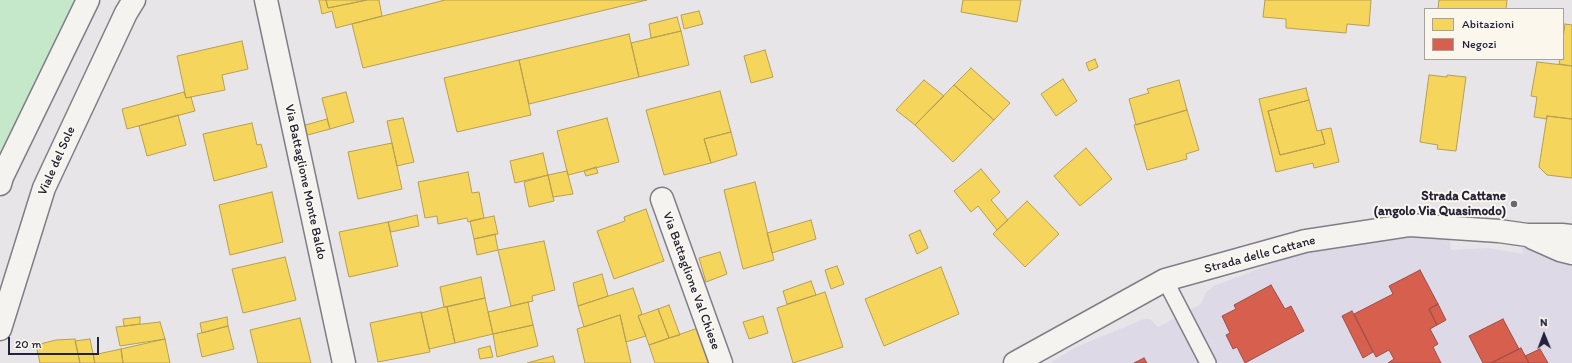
<!DOCTYPE html>
<html>
<head>
<meta charset="utf-8">
<style>
	body { margin:0 }
	#map { position:relative; width:1572px; height:363px; overflow:hidden; background:#e8e5e9; font-family:Itim,sans-serif }
	canvas { display:block }
	.legend { position:absolute; left:1424px; top:8px; width:140px; height:52px; box-sizing:border-box; background:#fbf7ec; border:1px solid #a4a2a5; margin:0; padding:5px 7px; list-style:none; font-size:12px; color:#22223b }
	.legend li { display:flex; align-items:center; gap:8px; height:20px }
	.legend b { width:20px; border:1px solid #a4a2a5 }
	.north { position:absolute; left:1524px; top:315px; width:40px; height:40px; -webkit-text-stroke:3px #fbf7ec; paint-order:stroke; rotate:359deg; font-size:11px; font-weight:700; line-height:16px; text-align:center; color:#22223b }
	.north::after { content:''; display:block; margin:auto; width:14px; height:18px; background:#22223b; clip-path:polygon(50% 0,100% 100%,50% 72%,0 100%) }
	.scale { position:absolute; left:8px; top:337px; width:91px; height:18px; box-sizing:border-box; border:2px solid #22223b; border-top:0; padding-left:5px; font-size:12px; line-height:14px; white-space:nowrap; color:#22223b; -webkit-text-stroke:3px #fbf7ec; paint-order:stroke }
</style>
</head>
<body>
<div id="map">
<canvas width="1572" height="363"></canvas>
<ul class="legend">
<li><b style="height:11px;background:#f6d55c"></b>Abitazioni</li>
<li><b style="height:11px;background:#d6604d"></b>Negozi</li>
</ul>
<div class="north">N</div>
<div class="scale">20 m</div>
</div>
<script>
const ctx = document.querySelector('canvas').getContext('2d');
ctx.lineJoin = 'round';
function fillPath(path, color) { ctx.fillStyle = color; ctx.fill(path, 'evenodd'); }
const toPath = rows => new Path2D(rows.map(r => 'M' + r).join(''));
function trace(path, color, width, dash) { ctx.strokeStyle = color; ctx.lineWidth = width; ctx.lineCap = dash ? 'butt' : 'round'; ctx.setLineDash(dash || []); ctx.stroke(path); }
function drawText(font, color, halo, rows, align = 'center') {
  ctx.font = font + ' Itim,sans-serif'; ctx.lineWidth = 4; ctx.setLineDash([]); ctx.textBaseline = 'middle'; ctx.strokeStyle = halo; ctx.fillStyle = color; for (const [text, x, y, turn = 0] of rows) {
    ctx.save(); ctx.translate(x, y); ctx.rotate((+turn || 0) * Math.PI / 180); ctx.textAlign = isNaN(turn) ? turn : align; if (halo) ctx.strokeText(text, 0, 0); ctx.fillText(text, 0, 0); ctx.restore();
  }
}
fillPath(toPath([
	[1427,235,1449,236,1451,250,1488,248,1524,254,1520,245,1572,255,1572,363,1050,363,1074,348,1144,319,1150,319,1158,327,1201,304,1206,292,1214,286,1308,250]
]), '#ddd9e6');
fillPath(toPath([
	[0,0,88,0,0,177]
]), '#c5e8cb');
const homes = toPath([
	[319,0,326,0,328,8,367,0,379,0,382,16,336,28,332,11,322,14,319,0],
	[326,0,367,0,328,8,326,0],
	[445,0,647,0,363,68,352,24,445,0],
	[963,0,1021,0,1017,22,961,12,963,0],
	[1265,0,1371,0,1369,26,1347,24,1346,33,1286,28,1286,19,1263,17,1265,0],
	[1439,0,1507,0,1506,9,1438,9,1439,0],
	[699,11,703,24,684,29,681,15,699,11],
	[677,17,681,31,651,38,649,24,677,17],
	[1565,24,1572,25,1572,66,1559,64,1560,59,1563,59,1563,38,1565,24],
	[681,31,689,65,639,77,631,43,681,31],
	[629,34,639,77,529,104,519,60,629,34],
	[242,41,248,69,222,75,225,90,186,98,177,56,242,41],
	[765,50,773,77,751,83,744,56,765,50],
	[1095,59,1098,67,1089,71,1086,63,1095,59],
	[519,60,531,115,457,132,444,78,519,60],
	[1537,62,1572,66,1572,119,1547,116,1547,119,1534,117,1537,97,1531,96,1537,62],
	[971,68,1010,103,994,120,954,85,971,68],
	[1429,75,1447,77,1447,75,1466,77,1456,151,1437,149,1438,145,1420,142,1429,75],
	[1063,79,1077,101,1056,116,1041,94,1063,79],
	[924,80,944,96,915,125,896,110,924,80],
	[1179,80,1187,110,1136,125,1129,99,1149,93,1147,89,1179,80],
	[954,85,994,120,953,162,915,125,954,85],
	[1306,88,1309,100,1268,111,1280,155,1325,144,1321,130,1331,128,1339,162,1314,168,1313,163,1276,172,1259,99,1306,88],
	[720,91,731,132,704,139,711,163,664,175,646,110,720,91],
	[184,92,186,98,191,97,195,111,127,129,122,109,184,92],
	[346,92,354,122,330,129,322,98,346,92],
	[1309,100,1317,131,1321,130,1325,144,1280,155,1268,111,1309,100],
	[1187,110,1199,150,1186,154,1187,159,1147,170,1134,125,1187,110],
	[178,115,186,145,147,156,139,126,178,115],
	[1547,116,1572,119,1572,178,1547,175,1539,167,1547,116],
	[403,118,414,162,397,166,387,121,403,118],
	[607,118,619,162,568,175,557,131,607,118],
	[327,119,330,129,304,136,302,126,327,119],
	[252,123,257,145,261,144,267,167,214,181,203,134,252,123],
	[731,132,737,155,711,163,704,139,731,132],
	[392,143,402,189,358,199,348,152,392,143],
	[1086,148,1112,179,1080,206,1054,176,1086,148],
	[543,153,548,175,515,183,510,161,543,153],
	[596,167,598,173,586,176,584,171,596,167],
	[981,169,1000,192,991,200,1008,220,997,230,978,206,971,212,954,191,981,169],
	[567,171,573,194,553,197,548,175,567,171],
	[468,172,472,193,479,192,484,218,468,222,467,218,438,224,437,216,425,218,418,182,468,172],
	[548,175,554,201,529,207,524,182,548,175],
	[755,182,774,260,743,269,724,190,755,182],
	[272,192,283,242,230,255,219,205,272,192],
	[1027,201,1059,234,1025,267,993,234,1027,201],
	[646,209,664,261,614,279,597,231,625,221,624,217,646,209],
	[417,215,419,226,391,232,388,222,417,215],
	[494,216,498,234,474,239,470,221,494,216],
	[811,220,816,239,772,253,767,233,811,220],
	[388,222,398,266,349,277,339,232,388,222],
	[920,230,928,248,917,254,909,235,920,230],
	[495,234,498,250,477,255,474,239,495,234],
	[544,241,555,290,532,296,533,301,511,306,498,250,544,241],
	[720,252,727,274,706,282,699,258,720,252],
	[285,257,296,300,243,313,232,269,285,257],
	[837,266,844,284,831,289,825,270,837,266],
	[941,267,959,314,884,346,865,299,941,267],
	[602,274,608,296,578,306,573,283,602,274],
	[481,277,485,298,444,307,440,287,481,277],
	[811,281,816,295,787,304,783,291,811,281],
	[633,288,642,314,638,316,646,336,626,342,620,315,584,327,578,306,633,288],
	[825,292,843,347,793,363,777,308,825,292],
	[485,298,493,334,455,343,447,307,485,298],
	[528,302,533,325,493,334,488,312,528,302],
	[669,305,680,335,669,338,658,309,669,305],
	[444,307,447,307,455,343,429,349,421,313,444,307],
	[658,309,669,338,649,345,638,316,658,309],
	[421,312,430,352,378,362,370,323,421,312],
	[620,315,631,363,585,363,577,329,620,315],
	[763,316,768,333,749,339,743,322,763,316],
	[140,317,140,324,124,326,123,319,140,317],
	[227,317,228,326,202,333,200,323,227,317],
	[300,318,311,363,258,363,250,330,300,318],
	[160,322,165,339,120,346,116,327,160,322],
	[533,325,538,346,497,357,493,334,533,325],
	[228,326,234,349,202,357,197,334,228,326],
	[701,327,714,363,655,363,649,345,701,327],
	[75,339,80,363,40,363,36,345,56,340,75,339],
	[90,339,95,363,80,363,75,341,90,339],
	[165,339,170,363,123,363,121,349,165,339],
	[490,346,493,357,480,359,478,349,490,346],
	[121,349,123,363,95,363,93,355,121,349],
	[553,356,555,363,527,363,553,356]
]);
fillPath(homes, '#f6d55c');
trace(homes, '#b69f52', 1);
const shops = toPath([
	[1420,270,1438,304,1429,309,1437,325,1430,329,1438,344,1433,347,1441,363,1388,363,1394,359,1389,350,1376,357,1354,314,1393,294,1389,286,1420,270],
	[1271,285,1285,309,1291,306,1304,331,1245,363,1237,347,1233,349,1226,335,1230,333,1222,316,1236,309,1234,305,1271,285],
	[1438,304,1446,320,1437,325,1429,309,1438,304],
	[1352,311,1373,352,1363,358,1342,316,1352,311],
	[1503,319,1519,349,1491,363,1483,363,1469,336,1503,319],
	[1521,348,1529,363,1491,363,1521,348],
	[1540,349,1548,363,1529,363,1525,356,1540,349],
	[1144,358,1147,363,1134,363,1144,358]
]);
fillPath(shops, '#d6604d');
trace(shops, '#a04d48', 1);
const service = toPath([
	[1165,280,1208,363]
]);
const minor = toPath([
	[266,0,344,363],
	[662,199,721,363]
]);
const tertiary = toPath([
	[1533,238,1560,250,1572,253],
	[1015,363,1165,280,1305,241,1410,225,1499,231,1527,235,1562,235,1572,236]
]);
const primary = toPath([
	[0,184,2,177,88,0],
	[0,329,44,188,126,13,134,0]
]);
trace(service, '#807e85', 18);
trace(minor, '#807e85', 25);
trace(tertiary, '#807e85', 25);
trace(primary, '#807e85', 25);
trace(service, '#f4f3f0', 15);
trace(minor, '#f4f3f0', 22);
trace(tertiary, '#f4f3f0', 22);
trace(primary, '#f4f3f0', 22);
for (const [x, y, r, color] of [
	[1514,204,4,"#676678"]
]) { const dot = new Path2D(); dot.arc(x, y, r, 0, 2 * Math.PI); ctx.fillStyle = color; ctx.fill(dot); trace(dot, '#fbf7ec', 1.5); }
drawText('13px', '#22223b', '#fbf7ec', [
	["Viale del Sole",57,161,-66],
	["Via Battaglione Monte Baldo",305,182,78],
	["Strada delle Cattane",1260,255,-15],
	["Via Battaglione Val Chiese",691,281,70]
]);
drawText('bold 13px', '#22223b', '#fbf7ec', [
	["Strada Cattane",1506,197],
	["(angolo Via Quasimodo)",1506,212]
], 'right');
</script>
</body>
</html>
